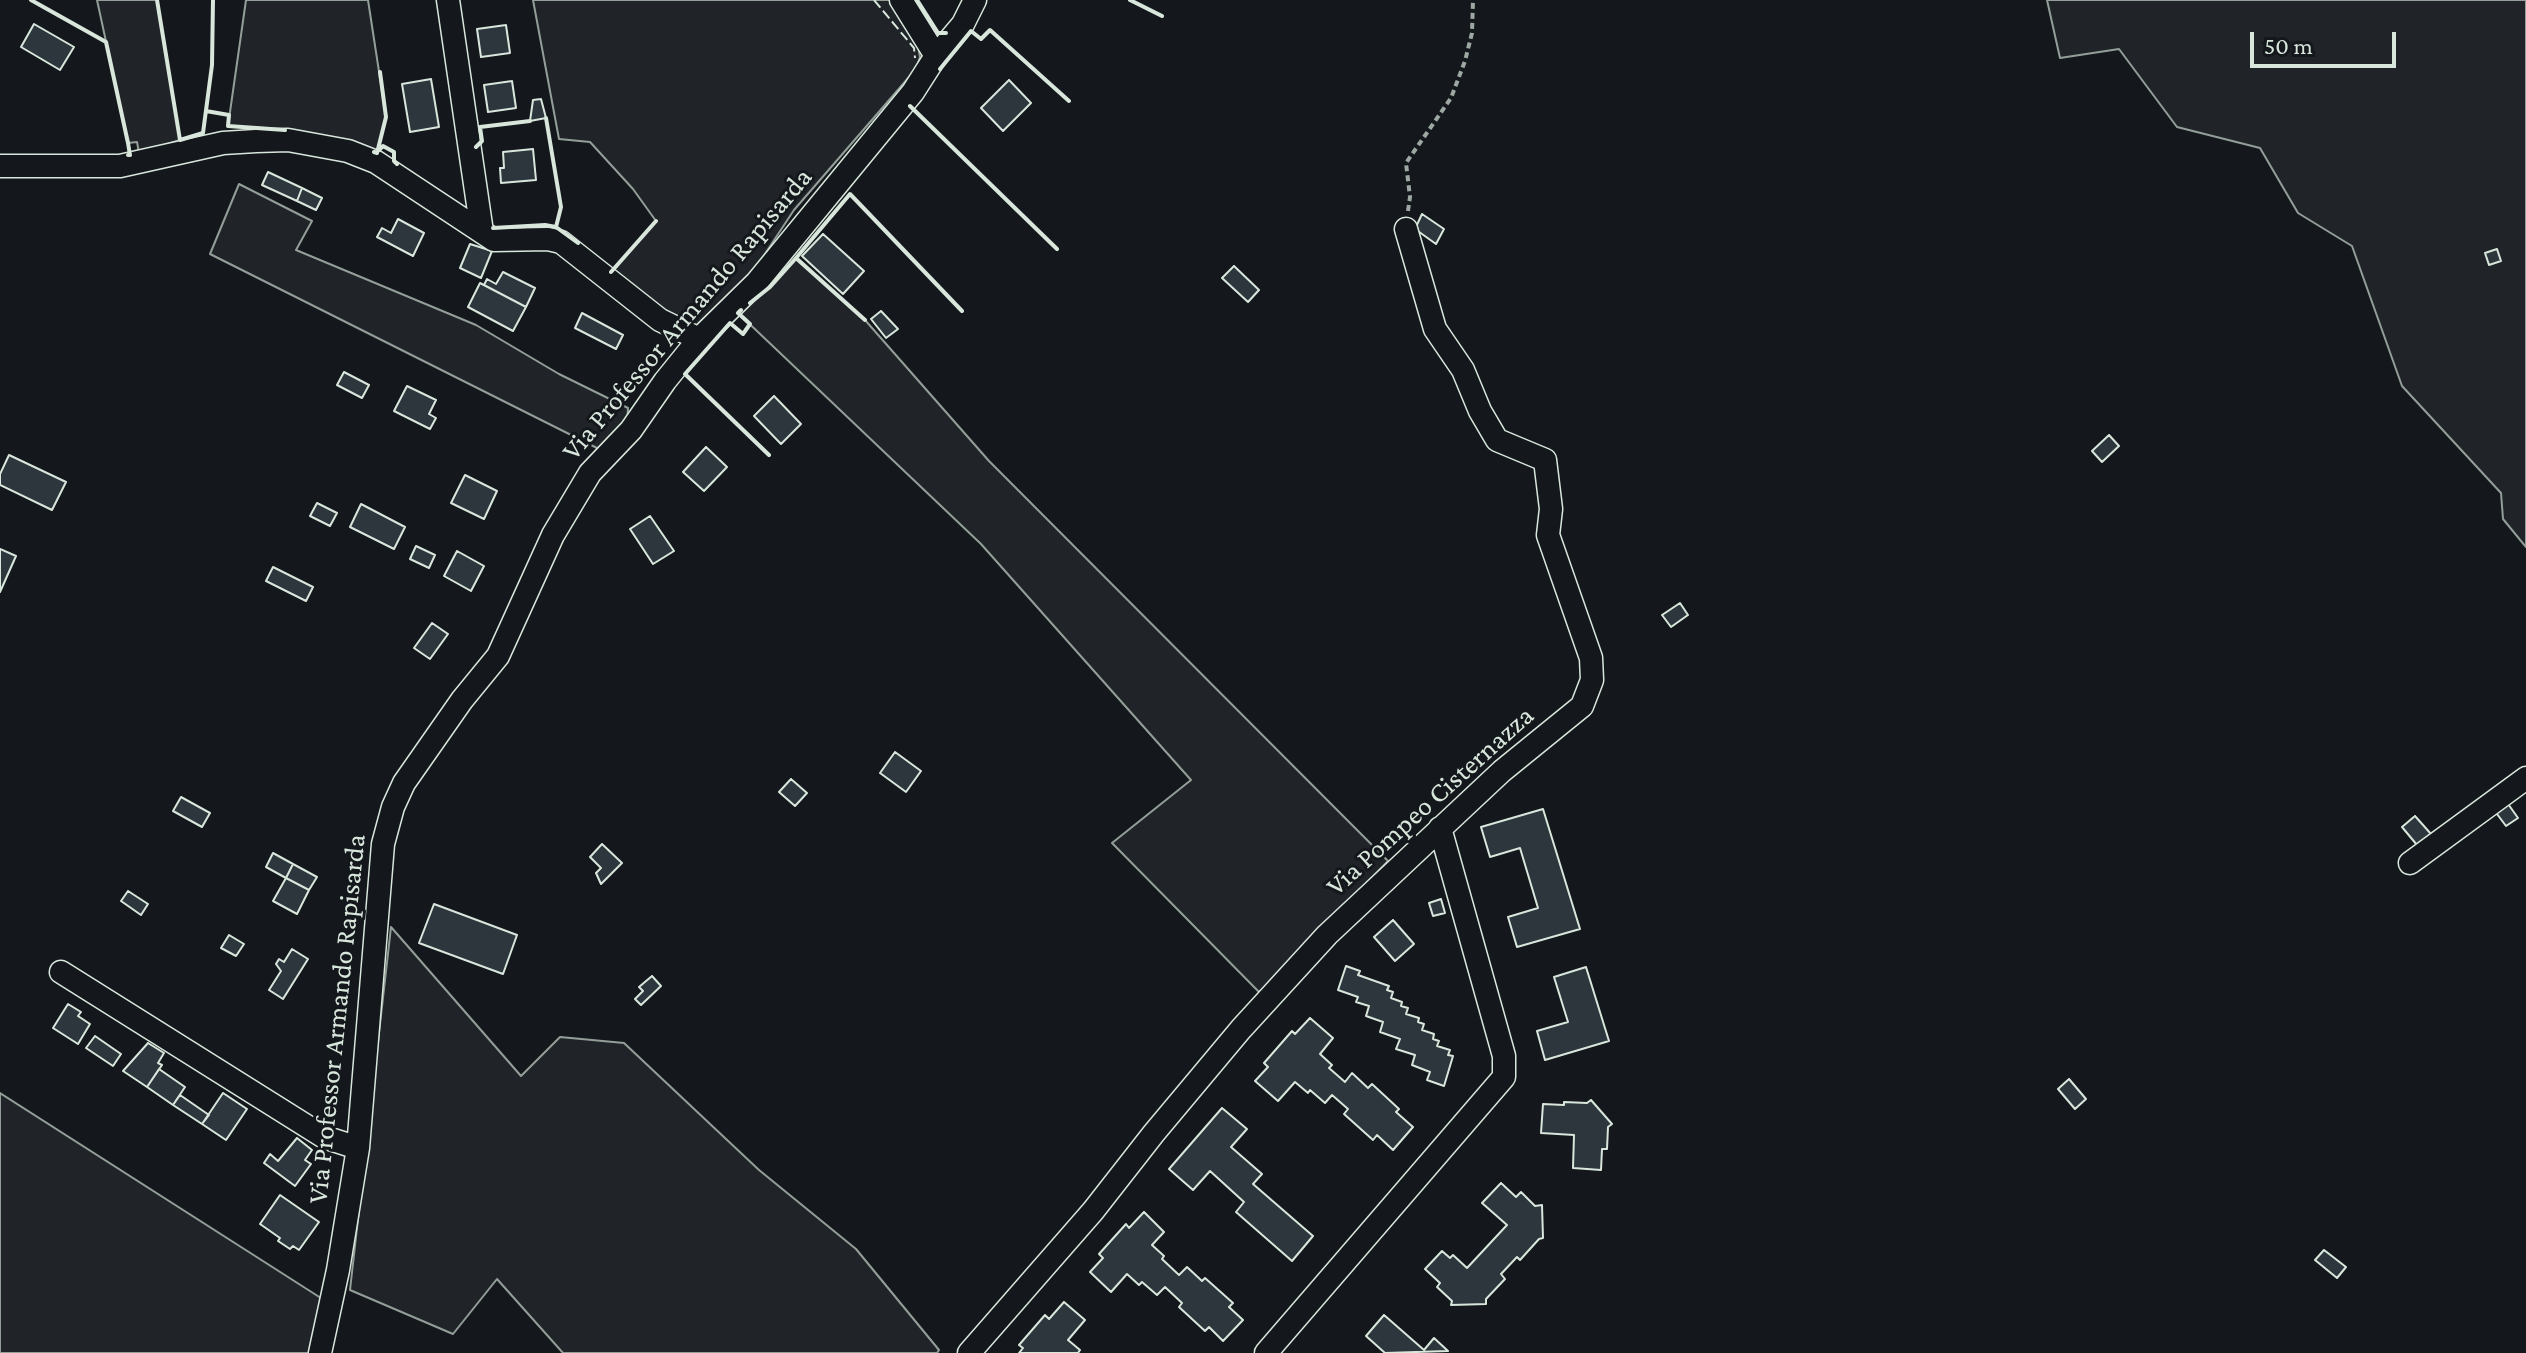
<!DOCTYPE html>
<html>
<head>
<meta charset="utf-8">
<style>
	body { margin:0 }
	#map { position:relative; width:2526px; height:1353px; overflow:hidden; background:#14181c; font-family:"Crimson Pro",serif }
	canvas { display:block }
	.scale { position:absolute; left:2250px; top:32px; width:146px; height:36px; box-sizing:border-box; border:4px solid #d8e6dc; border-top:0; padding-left:10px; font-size:24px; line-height:28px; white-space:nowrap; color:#d8e6dc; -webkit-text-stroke:6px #14181c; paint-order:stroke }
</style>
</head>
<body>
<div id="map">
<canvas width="2526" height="1353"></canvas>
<div class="scale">50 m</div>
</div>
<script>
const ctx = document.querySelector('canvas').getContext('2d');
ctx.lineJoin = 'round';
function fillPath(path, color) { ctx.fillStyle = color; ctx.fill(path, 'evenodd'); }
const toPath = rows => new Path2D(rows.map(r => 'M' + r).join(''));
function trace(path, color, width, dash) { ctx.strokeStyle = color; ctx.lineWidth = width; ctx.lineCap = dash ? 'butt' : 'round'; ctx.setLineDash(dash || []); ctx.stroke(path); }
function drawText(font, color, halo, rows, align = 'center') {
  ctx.font = font + ' "Crimson Pro",serif'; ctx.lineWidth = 6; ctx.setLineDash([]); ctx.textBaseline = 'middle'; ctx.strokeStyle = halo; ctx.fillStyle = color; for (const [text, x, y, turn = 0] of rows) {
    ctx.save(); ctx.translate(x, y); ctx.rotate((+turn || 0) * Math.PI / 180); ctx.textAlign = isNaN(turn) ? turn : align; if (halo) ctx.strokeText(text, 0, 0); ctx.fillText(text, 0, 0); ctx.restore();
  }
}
const green = toPath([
	[97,0,157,0,180,140,139,153,137,142,128,143,97,0],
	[246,0,368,0,386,117,377,153,280,129,228,126,246,0],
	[533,0,890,0,918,46,920,57,916,69,794,210,755,269,696,326,657,307,612,272,656,221,633,189,590,142,559,139,533,0],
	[2047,0,2526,0,2526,547,2503,519,2501,493,2402,386,2352,246,2298,213,2260,148,2177,127,2119,49,2060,58,2047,0],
	[239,184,312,221,296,250,476,325,559,374,628,408,627,425,599,449,210,254,239,184],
	[796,258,865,320,989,461,1388,861,1260,993,1112,843,1191,780,981,544,738,313,770,287,796,258],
	[391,927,521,1076,560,1037,624,1043,759,1170,856,1249,939,1350,937,1353,563,1353,497,1279,453,1334,350,1290,391,927],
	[0,1093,324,1300,311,1353,0,1353,0,1093]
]);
fillPath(green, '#202428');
trace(green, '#939e99', 2);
const building = toPath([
	[34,24,74,47,60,70,21,47,34,24],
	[506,25,510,53,481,57,477,29,506,25],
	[431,79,439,127,410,132,402,84,431,79],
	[1009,80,1031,103,1003,131,981,108,1009,80],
	[512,81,516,108,488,112,484,85,512,81],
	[541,99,546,118,530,121,533,100,541,99],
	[533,149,536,180,501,183,500,168,504,168,503,152,533,149],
	[268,172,302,188,297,201,262,185,268,172],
	[302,188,322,198,316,210,297,201,302,188],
	[1422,214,1444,229,1436,244,1415,229,1422,214],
	[398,219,424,233,413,256,377,237,382,228,391,233,398,219],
	[823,234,864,271,843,294,802,256,823,234],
	[470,244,492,251,481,278,460,268,470,244],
	[2497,249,2501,261,2489,265,2485,253,2497,249],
	[1234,266,1259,290,1248,302,1222,278,1234,266],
	[503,272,535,288,526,307,484,285,487,279,496,284,503,272],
	[480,283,526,307,513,331,468,307,480,283],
	[881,311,898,329,886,338,871,319,881,311],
	[582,313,623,335,616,349,575,328,582,313],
	[344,372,369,385,362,398,337,385,344,372],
	[407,386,436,400,429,414,436,418,430,429,394,411,407,386],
	[774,396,801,424,781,444,754,416,774,396],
	[2109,435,2119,446,2102,462,2092,451,2109,435],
	[706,447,727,467,704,491,683,472,706,447],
	[9,455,66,482,52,510,0,485,0,474,9,455],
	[465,475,497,491,484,519,451,503,465,475],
	[317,503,337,513,330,526,310,516,317,503],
	[361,504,405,527,394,549,350,527,361,504],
	[650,516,674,551,653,564,630,529,650,516],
	[416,546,435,555,429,568,410,559,416,546],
	[0,549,16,556,0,592,0,549],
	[457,551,484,566,471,591,444,576,457,551],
	[273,567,313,587,306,601,266,581,273,567],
	[1680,603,1688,615,1671,627,1662,615,1680,603],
	[432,623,448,634,430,659,414,648,432,623],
	[895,752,921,771,906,792,880,773,895,752],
	[791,779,807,793,795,806,779,792,791,779],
	[181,797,210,813,202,827,173,811,181,797],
	[2506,801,2518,818,2506,826,2494,810,2506,801],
	[1543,809,1580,929,1517,947,1508,917,1538,908,1520,848,1490,857,1481,827,1543,809],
	[2415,816,2431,834,2417,845,2402,827,2415,816],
	[602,844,622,863,601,884,596,873,601,868,590,857,602,844],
	[273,853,293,864,286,878,266,867,273,853],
	[293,864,317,877,309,890,286,878,293,864],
	[286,878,309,890,297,914,273,901,286,878],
	[128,891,148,904,141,915,121,901,128,891],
	[1441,899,1445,913,1433,916,1429,903,1441,899],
	[434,904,517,935,503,974,419,943,434,904],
	[1393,920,1414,944,1395,961,1374,937,1393,920],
	[229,935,244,944,236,956,221,948,229,935],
	[292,949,308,959,283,999,269,990,281,971,276,964,279,959,284,962,292,949],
	[1346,966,1360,971,1358,975,1389,986,1387,990,1393,992,1391,998,1402,1002,1401,1006,1408,1008,1406,1014,1419,1018,1418,1022,1424,1024,1422,1030,1434,1034,1433,1039,1439,1041,1437,1046,1450,1050,1448,1055,1453,1056,1444,1086,1427,1080,1430,1072,1412,1065,1415,1055,1396,1049,1400,1039,1380,1032,1383,1022,1366,1016,1369,1006,1356,1002,1358,997,1338,990,1346,966],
	[1586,967,1609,1041,1545,1060,1537,1031,1568,1022,1554,977,1586,967],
	[652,976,661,986,641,1005,635,999,643,991,639,987,652,976],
	[68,1004,81,1012,78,1016,90,1024,78,1044,53,1028,68,1004],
	[1310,1018,1333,1038,1320,1054,1332,1065,1329,1068,1345,1082,1352,1073,1368,1088,1372,1084,1399,1109,1396,1112,1413,1127,1393,1150,1377,1135,1373,1140,1344,1114,1348,1109,1332,1095,1325,1103,1310,1090,1308,1093,1295,1082,1278,1101,1255,1081,1268,1067,1264,1063,1292,1031,1295,1034,1310,1018],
	[95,1036,121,1054,113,1066,86,1048,95,1036],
	[148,1043,164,1053,158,1063,162,1065,147,1087,123,1071,148,1043],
	[159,1069,185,1087,173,1105,147,1087,159,1069],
	[2069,1079,2086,1099,2075,1109,2058,1089,2069,1079],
	[223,1093,247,1109,226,1140,202,1124,223,1093],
	[180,1095,209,1115,202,1124,173,1105,180,1095],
	[1591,1100,1612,1124,1608,1127,1607,1149,1602,1149,1601,1170,1573,1168,1574,1135,1541,1133,1543,1104,1564,1105,1564,1102,1587,1103,1591,1100],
	[1222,1108,1247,1129,1231,1147,1262,1174,1253,1184,1313,1236,1292,1261,1236,1212,1244,1202,1210,1171,1193,1190,1169,1169,1222,1108],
	[297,1138,312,1150,305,1160,311,1164,295,1186,264,1163,270,1154,278,1161,297,1138],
	[1501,1183,1516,1197,1521,1192,1535,1206,1542,1205,1543,1238,1539,1239,1520,1260,1517,1257,1501,1274,1505,1279,1486,1299,1486,1304,1451,1305,1452,1301,1437,1287,1440,1283,1425,1269,1442,1251,1450,1258,1453,1255,1467,1268,1507,1225,1482,1203,1501,1183],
	[280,1195,319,1222,299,1250,293,1246,290,1249,278,1241,280,1238,260,1224,280,1195],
	[1144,1212,1164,1232,1152,1245,1164,1256,1162,1259,1179,1275,1187,1267,1202,1281,1205,1278,1233,1303,1229,1307,1243,1320,1223,1341,1209,1327,1205,1331,1179,1307,1182,1303,1165,1287,1157,1295,1142,1282,1139,1285,1127,1274,1111,1292,1090,1272,1103,1258,1099,1254,1126,1224,1129,1228,1144,1212],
	[2324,1250,2346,1267,2337,1278,2315,1260,2324,1250],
	[1064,1302,1085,1320,1068,1340,1080,1350,1078,1353,1019,1353,1023,1348,1019,1345,1045,1315,1049,1319,1064,1302],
	[1384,1315,1424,1350,1434,1338,1448,1351,1385,1353,1366,1336,1384,1315]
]);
fillPath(building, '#2c363c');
trace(building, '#d8e6dc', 2);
const minor = toPath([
	[448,0,482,232],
	[901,0,936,56],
	[0,166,120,166,223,143,256,141,288,140,348,151,376,162,494,240,548,239,561,242,660,320,699,339],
	[2410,863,2526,778],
	[61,972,324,1137,358,1148],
	[320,1353,338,1270,358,1148,383,844,393,807,404,783,462,700,498,656,553,535,590,473,631,430,665,381,699,339,757,282,913,92,936,56,963,24,975,0],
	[969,1353,1093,1211,1154,1133,1241,1029,1327,935,1502,771,1582,706,1592,680,1591,658,1548,535,1551,509,1545,460,1497,440,1480,411,1463,370,1435,329,1406,229],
	[1266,1353,1504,1077,1504,1056,1440,828]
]);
trace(minor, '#d8e6dc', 25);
trace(toPath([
	[1408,211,1410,197,1406,163,1451,98,1465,61,1472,33,1473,0]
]), '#9da8a2', 4, [6, 4]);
trace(minor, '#14181c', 22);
trace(toPath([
	[874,0,914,48,915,58]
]), '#d8e6dc', 2, [10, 4]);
trace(toPath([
	[31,0,106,42,128,143,130,155,128,155],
	[157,0,180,140,203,133,212,65,213,0],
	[917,0,938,33,946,33],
	[1130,0,1162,16],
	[940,69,971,31,981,39,990,30,1069,101],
	[910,106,1057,249],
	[206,111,229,115,228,126,285,130],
	[476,147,482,141,480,127,530,121],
	[379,150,383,146,394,152,394,161,397,164],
	[374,152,377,153,386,117,380,72],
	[556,227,578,243],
	[493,228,545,225,556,227,561,207,546,118],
	[611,272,656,221],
	[750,303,770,287,796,258],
	[741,310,738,313,750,324,743,334,730,323,685,374,769,455],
	[865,320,796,258,850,194,962,311]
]), '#d8e6dc', 4);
drawText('28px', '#d8e6dc', '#14181c', [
	["Via Professor Armando Rapisarda",687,314,-50],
	["Via Pompeo Cisternazza",1430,801,-42],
	["Via Professor Armando Rapisarda",337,1019,-84]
]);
</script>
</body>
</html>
